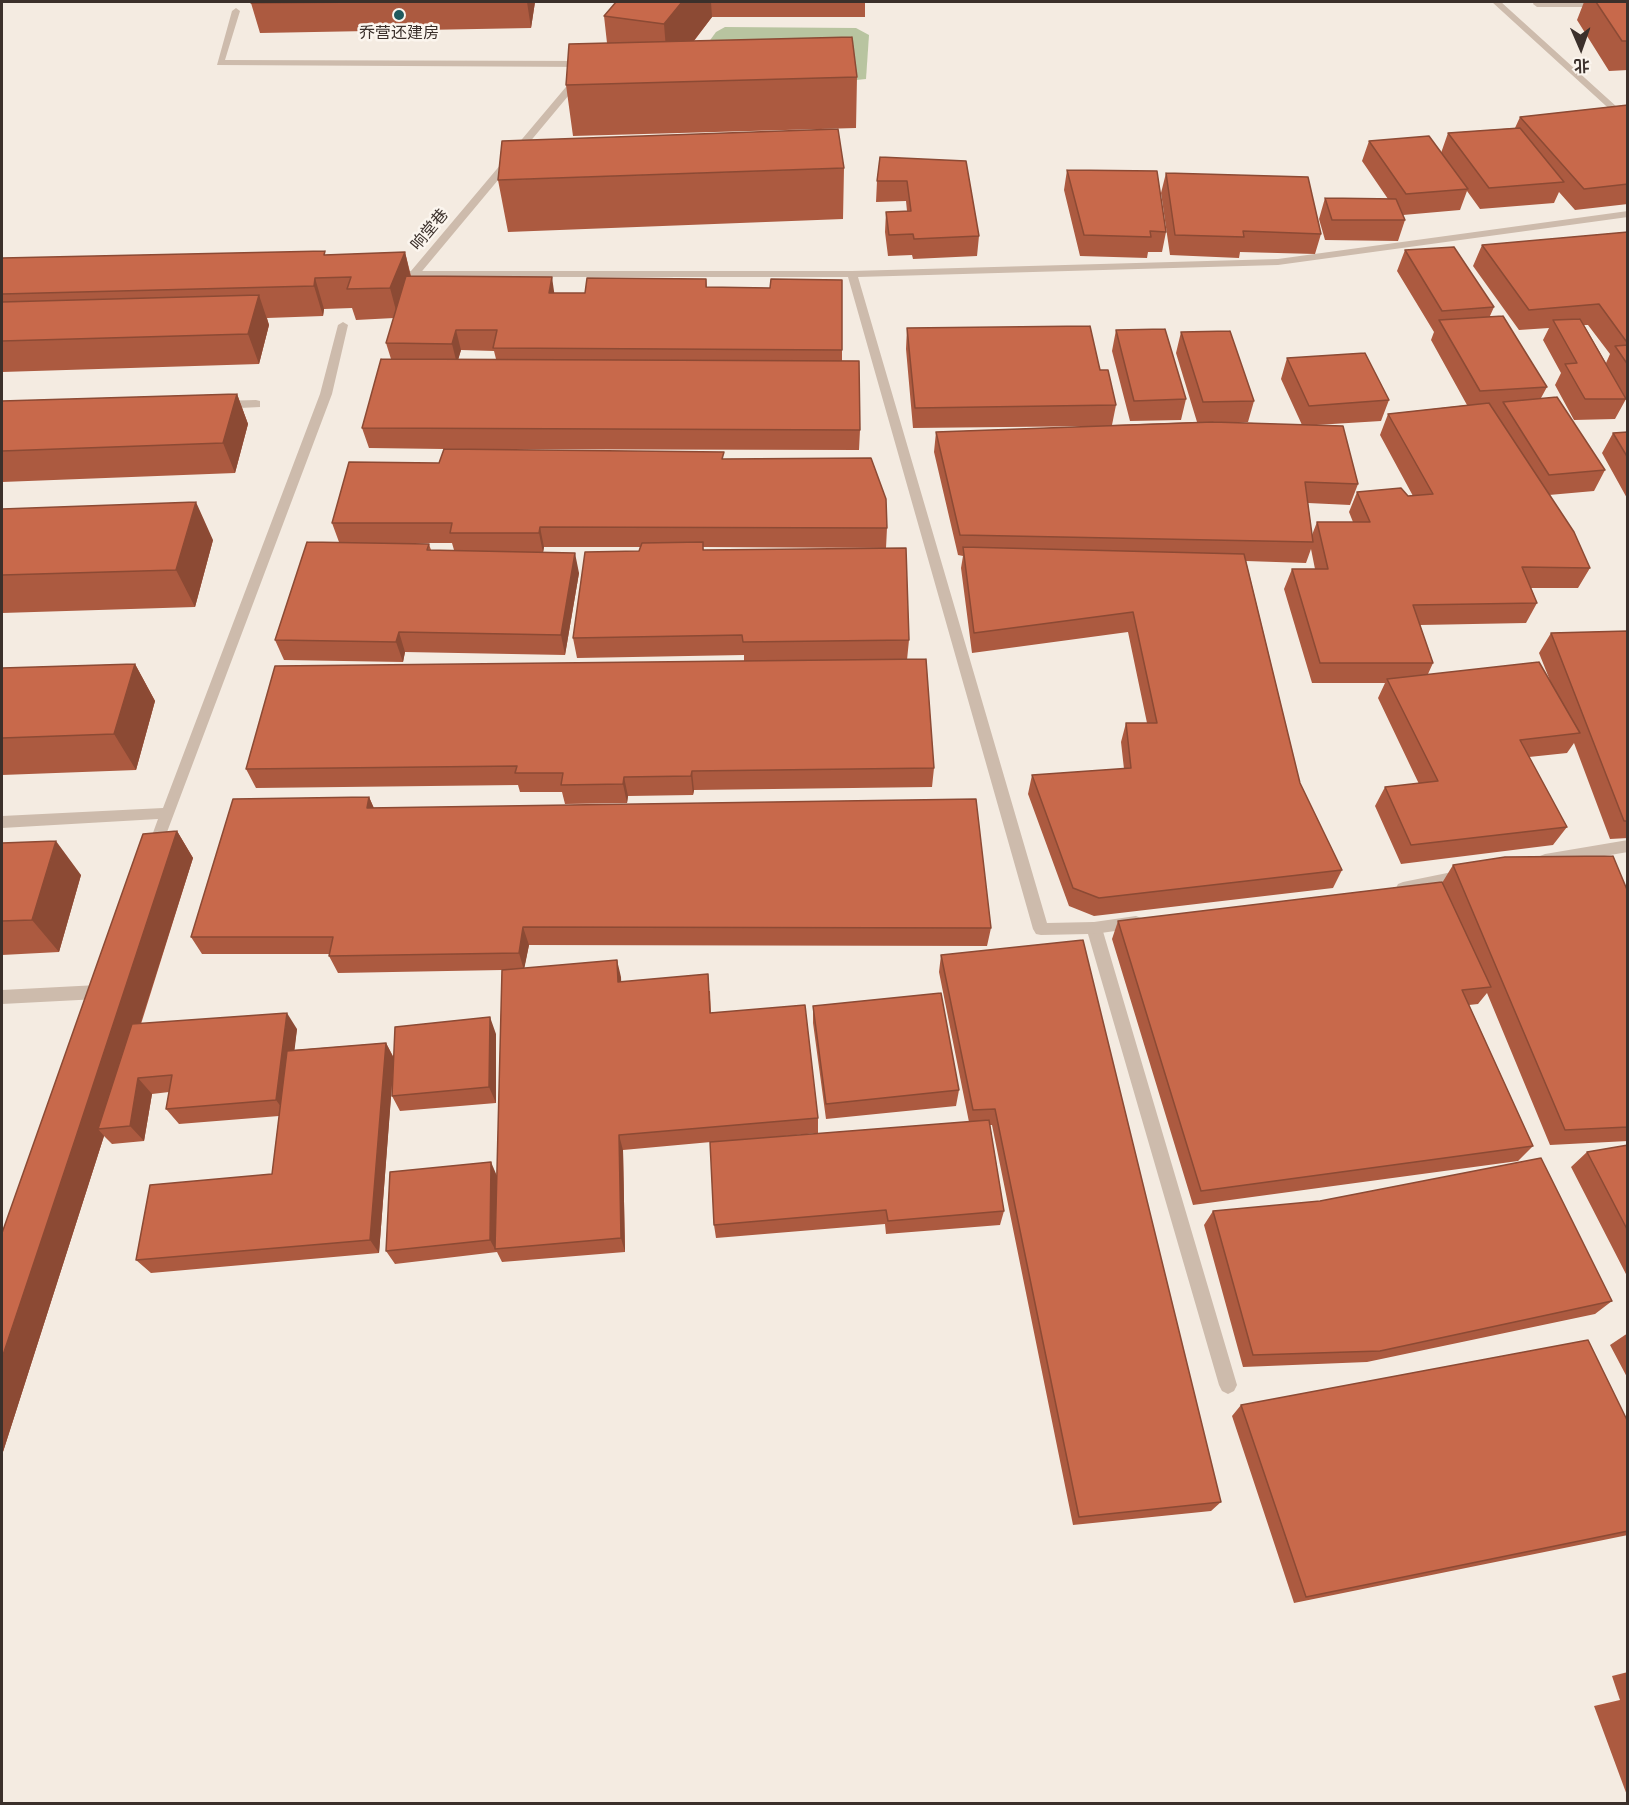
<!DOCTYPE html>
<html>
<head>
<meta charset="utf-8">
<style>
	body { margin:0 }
	#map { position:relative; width:1629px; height:1805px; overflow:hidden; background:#f4ebe1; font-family:Manrope,"Noto Sans SC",sans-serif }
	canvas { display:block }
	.frame { position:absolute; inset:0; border:3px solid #3b302b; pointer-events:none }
	.north { position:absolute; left:1551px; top:18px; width:60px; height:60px; -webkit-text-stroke:4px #fbf5ee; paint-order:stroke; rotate:178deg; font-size:16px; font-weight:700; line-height:24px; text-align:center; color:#3b302b }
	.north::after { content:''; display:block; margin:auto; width:21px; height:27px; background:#3b302b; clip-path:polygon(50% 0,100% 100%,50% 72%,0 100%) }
</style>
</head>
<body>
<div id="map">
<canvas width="1629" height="1805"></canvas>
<div class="frame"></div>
<div class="north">北</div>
</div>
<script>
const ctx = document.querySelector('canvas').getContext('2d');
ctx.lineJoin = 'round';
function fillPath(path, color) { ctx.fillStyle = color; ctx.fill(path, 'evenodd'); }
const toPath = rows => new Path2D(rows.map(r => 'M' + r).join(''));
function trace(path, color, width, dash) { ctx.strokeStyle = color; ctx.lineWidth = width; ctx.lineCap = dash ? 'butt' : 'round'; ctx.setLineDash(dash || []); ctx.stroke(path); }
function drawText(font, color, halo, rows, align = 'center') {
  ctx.font = font + ' Manrope,"Noto Sans SC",sans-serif'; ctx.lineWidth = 5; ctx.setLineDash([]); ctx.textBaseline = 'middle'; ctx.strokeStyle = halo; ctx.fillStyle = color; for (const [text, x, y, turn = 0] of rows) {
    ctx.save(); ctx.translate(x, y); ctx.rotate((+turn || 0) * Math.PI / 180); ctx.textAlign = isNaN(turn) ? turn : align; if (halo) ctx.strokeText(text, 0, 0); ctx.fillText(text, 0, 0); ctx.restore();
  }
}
fillPath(toPath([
	[725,27,856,28,869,35,866,79,808,85,684,76,716,32]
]), '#b8c4a0');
fillPath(toPath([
	[1534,2,1628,2,1628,7,1537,7,1533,4,1534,2],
	[236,8,240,11,225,60,587,61,592,64,587,67,217,65,232,11,236,8],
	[1628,211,1628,217,1278,265,858,277,1047,923,1094,922,1099,923,1102,928,1237,1385,1234,1391,1228,1394,1222,1391,1219,1385,1088,934,1041,935,1036,934,1033,929,848,277,414,277,409,274,414,271,852,271,1278,259,1628,211],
	[343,322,348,325,332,394,158,856,153,858,148,856,146,852,158,819,2,828,2,816,163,808,320,394,338,325,343,322],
	[256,400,260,401,260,407,220,409,214,405,220,401,256,400],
	[98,985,104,987,106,992,104,997,98,999,2,1004,2,990,98,985]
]), '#cdbbac');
fillPath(toPath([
	[1492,2,1501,2,1628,117,1628,126,1492,2],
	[576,75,584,77,418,276,387,276,386,274,391,271,411,271,576,75],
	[1628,840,1628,852,1545,866,1540,864,1538,860,1540,856,1545,854,1628,840],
	[1462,870,1467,872,1469,876,1467,880,1462,882,1403,894,1398,892,1396,888,1398,884,1403,882,1462,870],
	[1136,916,1141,918,1144,922,1141,926,1136,928,1094,934,1089,933,1086,928,1089,923,1094,922,1136,916]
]), '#cdbbac');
fillPath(toPath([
	[252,2,535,2,531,28,260,33,251,3],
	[616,2,865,2,865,17,712,17,694,41,857,77,856,128,573,136,566,85,607,43,604,16],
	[1584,2,1628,2,1628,70,1609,71,1577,20],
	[1628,105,1628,204,1575,210,1559,192,1554,203,1480,209,1467,191,1460,210,1403,215,1405,220,1398,241,1325,240,1319,219,1325,198,1388,199,1362,161,1369,141,1441,153,1448,133,1515,128,1520,117],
	[880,157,979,236,977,256,913,259,912,255,888,256,885,232,886,212,907,211,906,201,876,202,877,181],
	[844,168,843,219,508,232,498,180],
	[1067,170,1166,232,1162,252,1148,252,1147,258,1080,256,1064,190],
	[1166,173,1321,234,1315,254,1240,252,1239,258,1170,255,1161,193],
	[1628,232,1628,402,1626,399,1615,419,1574,420,1555,385,1561,373,1543,340,1549,328,1519,330,1473,266,1482,245],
	[1584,325,1588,325,1610,354,1606,363],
	[1405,250,1494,307,1490,316,1547,387,1541,398,1605,470,1594,491,1549,495,1590,568,1578,588,1531,588,1537,603,1526,623,1420,625,1433,663,1428,674,1551,683,1539,653,1551,633,1628,631,1628,838,1610,839,1574,743,1567,753,1529,757,1567,827,1553,845,1401,864,1375,806,1385,787,1419,784,1378,698,1385,683,1312,683,1284,589,1292,569,1315,569,1311,549,1306,563,1246,561,1300,783,1342,870,1333,888,1094,916,1069,906,1028,794,1032,775,1124,769,1121,742,1126,723,1147,723,1128,632,972,653,961,568,963,556,958,555,934,452,936,432,1099,426,913,428,906,349,907,328,1100,370,1116,405,1112,425,1197,422,1176,353,1181,332,1254,401,1248,422,1230,422,1302,425,1281,379,1287,358,1389,400,1381,421,1316,425,1358,484,1350,505,1308,503,1312,535,1317,522,1353,522,1349,512,1357,492,1408,496,1413,496,1380,435,1388,414,1467,405,1431,340,1434,332,1397,271],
	[405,252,411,276,554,293,585,293,706,279,707,287,770,288,842,280,842,361,860,430,859,450,446,449,724,459,887,528,886,548,703,547,704,550,909,640,907,660,934,768,932,787,694,790,693,795,628,796,627,803,565,804,562,792,520,792,518,785,256,788,246,769,744,661,744,655,577,658,573,638,639,551,640,547,544,547,543,552,579,573,565,655,405,652,403,662,284,660,275,640,339,542,332,523,439,463,444,449,369,448,362,428,391,359,386,343,394,318,356,320,352,308,324,309,323,316,267,318,269,325,259,364,2,372,2,258,326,255],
	[461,350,494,351,496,359,458,359],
	[384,543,452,543,454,550,431,550,429,544],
	[1116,330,1186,399,1181,420,1130,421,1112,351],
	[237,394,248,424,235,473,2,482,2,401],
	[1628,432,1628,500,1602,453,1613,433],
	[2,509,213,540,195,607,2,613],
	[135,664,155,701,136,770,2,775,2,668],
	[369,797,374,808,991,928,987,946,529,945,524,968,621,977,621,982,710,991,711,1013,818,1118,818,1133,741,1140,969,1122,939,972,941,955,1221,1502,1211,1511,1073,1525,992,1125,990,1125,1004,1211,1000,1225,886,1234,885,1224,716,1238,714,1225,711,1142,623,1150,625,1252,502,1262,497,1252,395,1264,386,1251,497,1175,502,970,338,973,329,956,329,954,202,954,191,937],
	[177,831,193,858,141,1024,297,1029,294,1050,386,1043,394,1058,496,1034,496,1103,400,1111,392,1096,392,1082,379,1253,151,1273,136,1260,272,1174,279,1116,179,1124,166,1109,169,1092,152,1094,144,1141,112,1144,104,1136,2,1455,2,1233],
	[2,843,81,875,59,952,2,955],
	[1453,865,1628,892,1628,1141,1550,1145,1487,993,1478,1004,1469,1005,1533,1146,1518,1161,1193,1205,1112,939,1118,921,1442,883],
	[813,1006,959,1090,956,1106,826,1119,813,1023],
	[1628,1145,1628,1278,1571,1167,1587,1152],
	[1213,1211,1612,1301,1595,1314,1367,1362,1243,1367,1204,1225],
	[1628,1333,1628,1379,1610,1345],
	[1241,1405,1628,1422,1628,1535,1294,1603,1232,1416],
	[1628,1672,1628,1798,1594,1706,1620,1700,1612,1676]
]), '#ac5a40');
fillPath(toPath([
	[527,2,535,2,531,28],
	[682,2,711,2,712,17,668,74,664,24],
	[405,252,412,283,398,318,390,288],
	[552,277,555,298,549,293],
	[315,278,324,309,323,316,314,286],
	[259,295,269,325,259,364,248,334],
	[456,330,461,350,457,364,452,344],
	[237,394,248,424,235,473,223,443],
	[196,502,213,540,195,607,176,570],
	[540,527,544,547,543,553,539,533],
	[575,553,579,573,565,655,561,635],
	[399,632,405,652,403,662,396,642],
	[135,664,155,701,136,770,114,734],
	[692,771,694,790,693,795,691,776],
	[624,777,628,796,627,803,623,784],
	[369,797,377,816,367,808],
	[177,831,193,858,107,1128,98,1129,104,1136,2,1455,2,1358],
	[56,841,81,875,59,952,32,920],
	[523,927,529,945,524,970,519,953],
	[617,960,621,977,622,999,618,982],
	[287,1013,297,1029,287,1115,276,1100],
	[490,1017,496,1034,496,1103,489,1087],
	[386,1043,394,1059,379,1253,370,1240],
	[138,1078,152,1094,144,1141,130,1126],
	[619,1135,623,1150,625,1252,621,1238],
	[491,1162,497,1176,495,1249,497,1253,490,1240]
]), '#8c4a34');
const building = toPath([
	[252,2,371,2,251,3,252,2],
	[616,2,682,2,664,24,604,16,616,2],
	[1596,2,1628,2,1628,41,1622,41,1596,2],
	[852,37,857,77,566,85,569,44,852,37],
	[1628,105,1628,184,1584,189,1520,117,1628,105],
	[1520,128,1564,182,1489,188,1448,133,1520,128],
	[838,129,844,168,498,180,502,141,838,129],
	[1429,136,1468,189,1406,194,1369,141,1429,136],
	[880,157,966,161,979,236,914,239,913,234,889,235,886,212,911,211,907,181,877,181,880,157],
	[1067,170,1157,171,1166,232,1150,231,1151,237,1084,235,1067,170],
	[1166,173,1308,177,1321,234,1243,231,1244,237,1175,235,1166,173],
	[1325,198,1396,199,1405,220,1332,220,1325,198],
	[1628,232,1628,341,1626,341,1599,304,1529,310,1482,245,1628,232],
	[1454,247,1494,307,1442,311,1405,250,1454,247],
	[325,251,324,255,405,252,390,288,347,289,351,277,315,278,314,286,2,294,2,258,325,251],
	[406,276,552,277,549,293,585,293,587,278,706,279,706,287,770,288,771,279,842,280,842,350,493,348,497,330,456,330,452,344,386,343,406,276],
	[259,295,248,334,2,341,2,302,259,295],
	[1503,316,1547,387,1480,391,1439,320,1503,316],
	[1580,319,1626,399,1585,399,1565,364,1577,363,1553,320,1580,319],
	[1090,326,1100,370,1108,370,1116,405,915,408,907,328,1090,326],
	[1165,329,1186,399,1134,401,1116,330,1165,329],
	[1230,331,1254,401,1203,402,1181,332,1230,331],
	[1628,345,1628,365,1615,346,1628,345],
	[1365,353,1389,400,1309,406,1287,358,1365,353],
	[381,359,859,361,860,430,362,428,381,359],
	[237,394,223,443,2,451,2,401,237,394],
	[1557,397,1605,470,1549,475,1503,402,1557,397],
	[1489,403,1574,532,1590,568,1522,567,1537,603,1413,605,1433,663,1320,663,1292,569,1328,569,1317,522,1370,522,1357,492,1401,488,1408,496,1433,494,1388,414,1489,403],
	[1213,422,1343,426,1358,484,1305,482,1313,542,960,535,936,432,1213,422],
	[1628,432,1628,458,1613,433,1628,432],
	[444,449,724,452,722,459,871,458,886,499,887,528,540,527,539,533,450,533,452,523,332,523,349,462,439,463,444,449],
	[196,502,176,570,2,575,2,509,196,502],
	[307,542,429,544,427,550,575,553,561,635,399,632,396,642,275,640,307,542],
	[703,542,703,550,906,548,909,640,743,642,742,635,573,638,585,552,639,551,642,543,703,542],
	[963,547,1244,554,1300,783,1342,870,1099,898,1073,888,1032,775,1131,768,1126,723,1157,723,1133,612,974,633,963,547],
	[1628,631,1628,821,1624,821,1551,633,1628,631],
	[926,659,934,768,692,771,691,776,624,777,623,784,561,785,563,773,515,773,517,766,246,769,275,666,926,659],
	[1539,662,1580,733,1520,740,1567,827,1411,845,1385,787,1438,781,1387,679,1539,662],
	[135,664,114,734,2,738,2,668,135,664],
	[369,797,367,808,976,799,991,928,523,927,519,953,329,956,333,937,191,937,233,799,369,797],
	[177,831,75,1140,2,1358,2,1233,143,834,177,831],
	[56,841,32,920,2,921,2,843,56,841],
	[1613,856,1628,892,1628,1127,1565,1130,1453,865,1505,857,1613,856],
	[1442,882,1491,987,1462,990,1533,1146,1201,1191,1118,921,1442,882],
	[1083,940,1221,1502,1079,1517,995,1109,973,1110,941,955,1083,940],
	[617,960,618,982,708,974,710,1013,805,1005,818,1118,619,1135,621,1238,495,1249,502,970,617,960],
	[941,993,959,1090,826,1104,813,1006,941,993],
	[287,1013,276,1100,166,1109,172,1075,138,1078,130,1126,98,1129,132,1024,287,1013],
	[490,1017,489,1087,392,1096,395,1027,490,1017],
	[386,1043,370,1240,136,1260,150,1185,272,1174,287,1051,386,1043],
	[989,1120,1004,1211,888,1221,886,1210,714,1225,710,1142,989,1120],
	[1628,1145,1628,1231,1587,1152,1628,1145],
	[1541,1158,1612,1301,1380,1351,1253,1355,1213,1211,1320,1201,1541,1158],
	[491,1162,490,1240,386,1251,390,1172,491,1162],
	[1588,1340,1628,1422,1628,1531,1306,1597,1241,1405,1588,1340]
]);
fillPath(building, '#c8694b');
trace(building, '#8c4a34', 1.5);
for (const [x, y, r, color] of [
	[399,15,6,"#1f5a5e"]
]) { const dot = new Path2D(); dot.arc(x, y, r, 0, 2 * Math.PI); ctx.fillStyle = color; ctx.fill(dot); trace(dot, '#fbf5ee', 2); }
drawText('16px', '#3b302b', '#fbf5ee', [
	["乔营还建房",399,34]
]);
drawText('16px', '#3b302b', '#fbf5ee', [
	["响堂巷",430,230,-50]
]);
</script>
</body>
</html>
